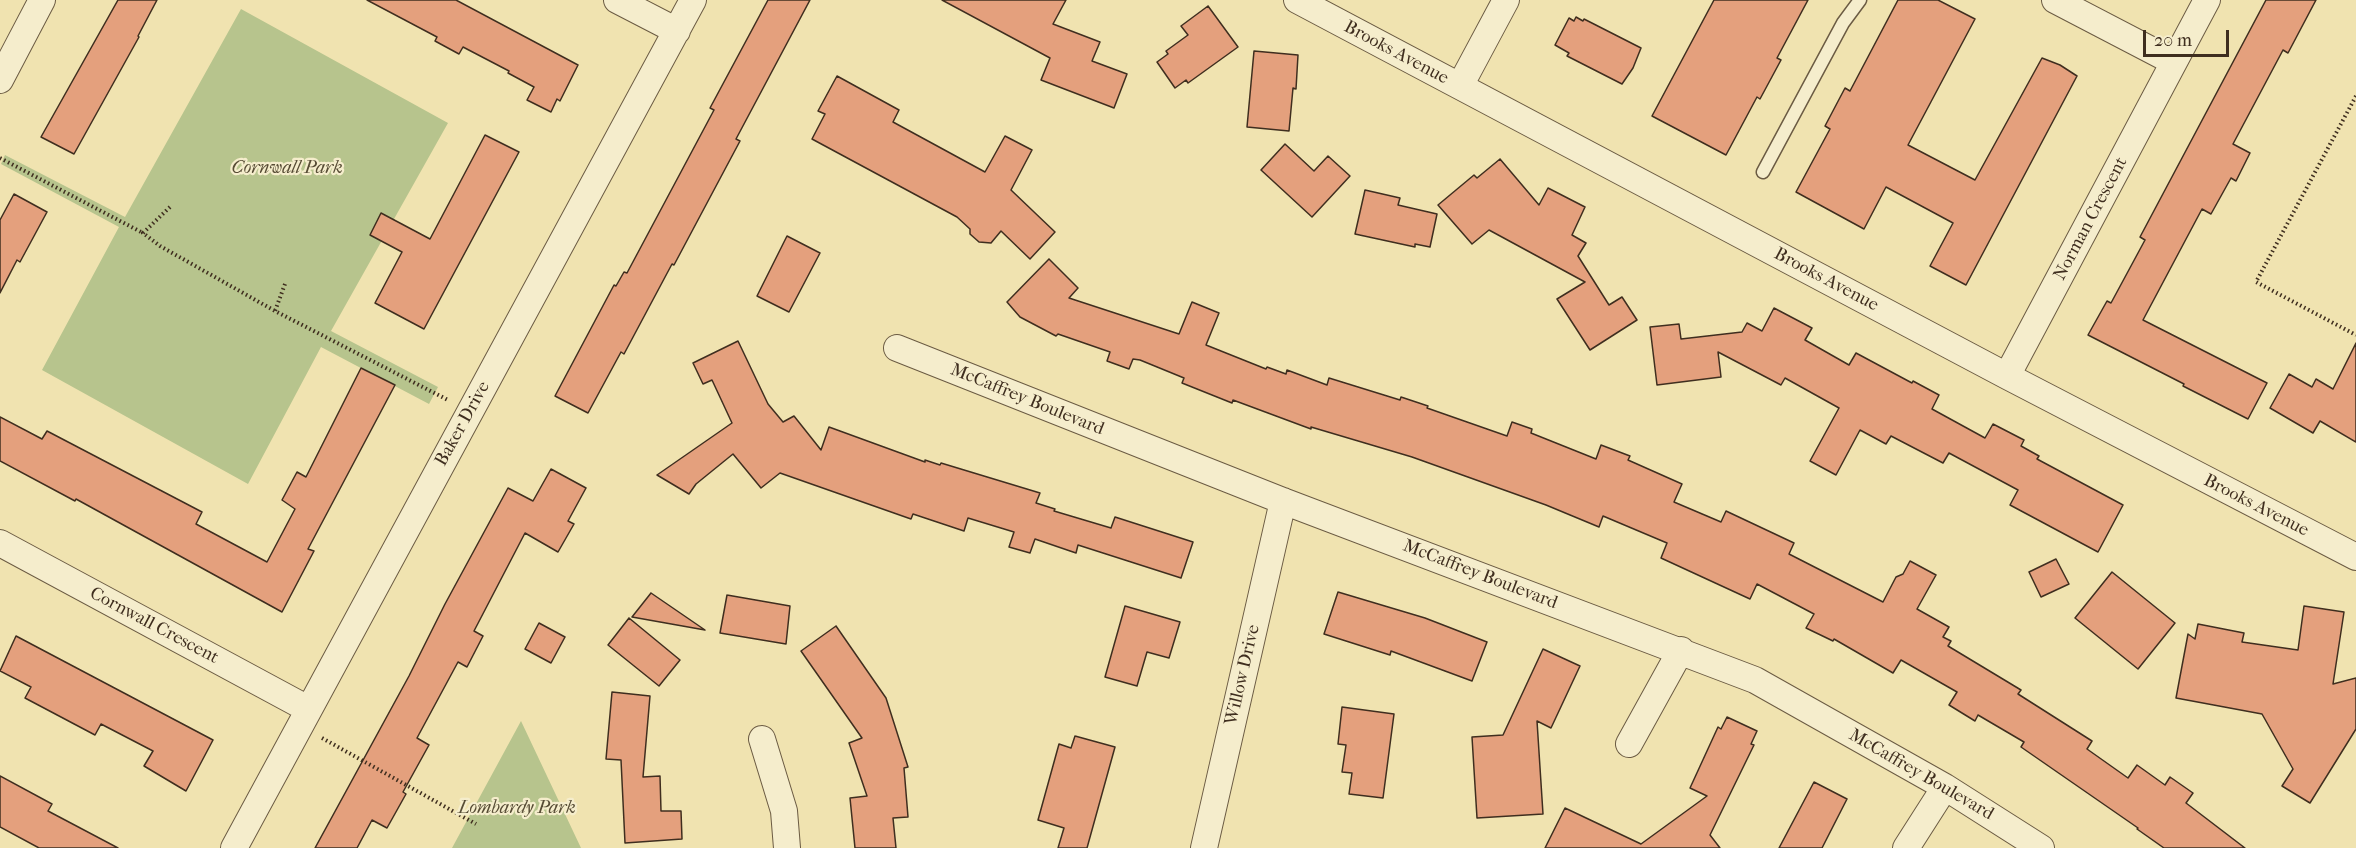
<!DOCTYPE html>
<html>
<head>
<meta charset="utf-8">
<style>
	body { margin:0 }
	#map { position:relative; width:2356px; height:848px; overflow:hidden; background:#f0e3b0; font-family:"IM FELL French Canon",serif }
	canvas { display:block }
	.scale { position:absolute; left:2143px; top:30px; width:86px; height:27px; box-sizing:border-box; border:3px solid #3f2e1f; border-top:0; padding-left:8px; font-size:18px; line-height:21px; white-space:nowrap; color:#3f2e1f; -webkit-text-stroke:4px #f5edcc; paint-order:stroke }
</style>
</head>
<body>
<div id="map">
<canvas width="2356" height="848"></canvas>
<div class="scale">20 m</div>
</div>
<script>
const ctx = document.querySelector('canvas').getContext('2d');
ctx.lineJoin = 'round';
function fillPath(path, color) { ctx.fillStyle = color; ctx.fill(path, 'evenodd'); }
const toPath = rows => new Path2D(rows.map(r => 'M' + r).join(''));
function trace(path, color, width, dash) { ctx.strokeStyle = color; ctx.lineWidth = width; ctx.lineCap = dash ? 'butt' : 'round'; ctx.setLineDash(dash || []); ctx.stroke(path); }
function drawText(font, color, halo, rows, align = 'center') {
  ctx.font = font + ' "IM FELL French Canon",serif'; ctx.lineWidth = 4.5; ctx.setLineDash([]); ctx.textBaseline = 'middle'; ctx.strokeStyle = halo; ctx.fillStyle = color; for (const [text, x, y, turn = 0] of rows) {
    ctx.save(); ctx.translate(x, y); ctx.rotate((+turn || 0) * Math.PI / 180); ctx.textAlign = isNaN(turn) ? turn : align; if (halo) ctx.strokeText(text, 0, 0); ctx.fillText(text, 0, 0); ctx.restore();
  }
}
fillPath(toPath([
	[241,9,448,123,331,331,438,387,429,404,321,347,248,484,42,370,119,227,1,164,5,155,125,217],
	[521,721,581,848,452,848]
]), '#b7c48d');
const building = toPath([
	[118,0,157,0,138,36,139,37,74,154,41,137,118,0],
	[367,0,456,0,578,65,560,101,557,99,551,112,527,100,534,87,508,73,509,71,463,47,459,54,435,41,437,37,367,0],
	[768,0,810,0,736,139,740,141,674,265,672,264,624,354,621,352,588,413,555,396,614,285,616,286,624,272,627,273,714,110,710,108,768,0],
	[942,0,1066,0,1053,24,1100,42,1092,61,1127,74,1114,108,1041,80,1050,58,942,0],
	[1714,0,1808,0,1777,58,1781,60,1760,99,1757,97,1726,155,1652,116,1714,0],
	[1898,0,1938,0,1975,19,1908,145,1975,180,2042,58,2060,65,2077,76,1966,285,1930,266,1953,223,1886,187,1864,229,1796,192,1830,129,1825,126,1845,88,1850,91,1898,0],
	[2266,0,2316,0,2288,53,2283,50,2233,144,2250,153,2236,181,2231,178,2211,214,2202,209,2143,320,2267,383,2248,419,2183,386,2184,384,2088,335,2107,301,2111,303,2145,240,2140,237,2266,0],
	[1208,6,1238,47,1188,83,1186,80,1175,88,1157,62,1168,54,1166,51,1188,35,1181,26,1208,6],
	[1576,17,1583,21,1584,19,1641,48,1633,68,1622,84,1567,56,1569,53,1555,45,1569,18,1574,21,1576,17],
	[1254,51,1298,55,1296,89,1293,88,1289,131,1247,127,1254,51],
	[837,76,899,110,893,122,985,172,1005,136,1032,150,1011,190,1055,232,1030,259,1001,231,991,243,979,242,970,234,970,229,957,217,812,139,825,114,818,111,837,76],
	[485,135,519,152,424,329,375,303,402,252,370,235,381,213,430,239,485,135],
	[1285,144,1314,171,1328,156,1350,176,1312,217,1261,170,1285,144],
	[1500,159,1539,205,1548,188,1585,207,1572,235,1586,243,1578,256,1609,305,1622,297,1637,320,1590,350,1557,299,1585,282,1489,230,1472,244,1438,205,1474,175,1477,178,1500,159],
	[1365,190,1400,198,1398,205,1437,214,1430,247,1415,244,1415,247,1355,234,1365,190],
	[14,194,47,212,20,262,17,260,0,293,0,220,14,194],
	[787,236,820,253,789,312,757,296,787,236],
	[1049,259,1078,288,1069,298,1179,334,1192,302,1219,313,1206,345,1266,369,1267,367,1286,374,1287,370,1327,385,1329,378,1400,400,1401,397,1428,406,1427,408,1507,436,1512,422,1532,429,1531,433,1596,459,1601,445,1630,456,1628,460,1682,484,1674,502,1721,522,1726,511,1794,543,1789,554,1883,602,1896,577,1903,574,1910,561,1936,575,1917,609,1949,627,1943,637,1951,641,1948,646,2021,690,2018,694,2092,741,2087,749,2128,778,2137,765,2165,785,2170,777,2193,793,2186,803,2245,848,2164,848,2137,829,2138,828,2021,747,2024,742,1978,715,1975,721,1949,705,1957,692,1901,660,1893,673,1834,639,1833,641,1806,628,1814,614,1757,584,1750,599,1661,558,1667,543,1603,516,1599,527,1546,505,1412,457,1311,427,1311,429,1233,400,1232,403,1182,383,1184,378,1140,360,1133,359,1129,369,1107,361,1110,352,1058,334,1056,336,1020,317,1007,302,1049,259],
	[1774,308,1812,328,1805,340,1849,365,1856,353,1912,383,1913,381,1939,395,1932,409,1985,438,1993,424,2024,440,2021,446,2039,456,2037,459,2123,505,2098,552,2010,505,2018,490,1949,453,1943,463,1891,436,1886,444,1860,430,1836,475,1810,461,1839,408,1785,378,1781,385,1718,352,1721,377,1657,385,1650,327,1679,324,1681,339,1742,332,1747,323,1762,331,1774,308],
	[738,341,768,404,783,422,794,416,821,450,829,427,925,462,925,460,940,465,941,463,1040,493,1036,503,1055,509,1054,511,1111,528,1115,517,1193,542,1181,578,1078,545,1076,553,1035,539,1030,553,1009,547,1014,532,968,518,964,531,913,514,911,519,780,473,761,488,733,454,696,484,689,494,657,475,732,423,712,380,703,384,693,363,738,341],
	[2356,343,2356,442,2320,421,2313,433,2270,408,2289,374,2312,387,2316,379,2333,389,2356,343],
	[361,368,395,385,308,549,314,551,282,612,76,499,75,501,0,461,0,417,42,439,47,431,202,512,196,524,267,562,295,509,282,500,297,472,306,477,361,368],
	[551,469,586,488,568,521,574,524,558,552,525,533,474,631,483,636,467,667,458,662,417,738,429,745,403,792,406,794,387,828,372,820,357,848,315,848,409,676,445,604,508,488,533,501,551,469],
	[2056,559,2069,584,2041,597,2029,572,2056,559],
	[2112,572,2175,623,2138,669,2075,618,2112,572],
	[1338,592,1425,618,1487,642,1472,681,1391,651,1390,655,1324,634,1338,592],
	[651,593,705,630,632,617,651,593],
	[727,595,790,606,786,644,720,633,727,595],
	[1125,606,1180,622,1169,658,1147,652,1137,686,1105,677,1125,606],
	[2304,606,2344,612,2333,684,2356,678,2356,729,2310,803,2282,786,2293,769,2262,714,2176,698,2188,634,2195,639,2198,624,2244,633,2242,642,2298,650,2304,606],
	[629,618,680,660,659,686,608,645,629,618],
	[539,623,565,637,551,663,525,649,539,623],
	[836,626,886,698,908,767,904,768,908,817,893,818,896,848,855,848,850,798,867,796,849,743,862,738,801,651,836,626],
	[16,636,213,740,186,791,144,766,153,751,101,724,95,735,25,698,31,687,0,671,16,636],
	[1543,649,1580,666,1551,728,1537,721,1543,814,1477,818,1472,737,1503,735,1543,649],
	[612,692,650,696,643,777,660,776,661,811,681,811,682,839,625,843,621,760,606,759,612,692],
	[1342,707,1394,714,1383,798,1349,794,1352,773,1342,772,1346,745,1338,744,1342,707],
	[1727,717,1757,731,1751,744,1754,745,1710,835,1720,848,1545,848,1565,808,1641,844,1707,796,1690,788,1718,727,1721,729,1727,717],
	[1075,736,1115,747,1087,848,1058,848,1064,828,1038,820,1059,744,1071,748,1075,736],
	[0,776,52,804,48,811,118,848,39,848,0,827,0,776],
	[1814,782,1847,799,1822,848,1779,848,1814,782]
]);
fillPath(building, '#e4a07d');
trace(building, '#3f2e1f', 1.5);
const lane = toPath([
	[1763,172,1843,23,1860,0]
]);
const street = toPath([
	[617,0,677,31],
	[1297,0,2007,376,2356,557],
	[2055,0,2174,62],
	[0,80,42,0],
	[1460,86,1506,0],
	[897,348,1283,501,1755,680,1945,787,2041,848],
	[2007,376,2207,0],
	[0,543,308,709],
	[762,739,784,811,787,848],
	[1629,744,1681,650],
	[234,848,693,0],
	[1204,848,1283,501],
	[1906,848,1945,787]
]);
trace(lane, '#6b5b43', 15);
trace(street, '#6b5b43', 28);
trace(toPath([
	[2356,96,2256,282,2356,335],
	[0,158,143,233],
	[170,207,143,233,160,246,275,311],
	[285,284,275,311,448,400],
	[322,738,476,824]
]), '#3f2e1f', 4, [1.5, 3]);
trace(lane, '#f5edcc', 12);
trace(street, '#f5edcc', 26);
drawText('18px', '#3f2e1f', '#f5edcc', [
	["Brooks Avenue",1396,53,28],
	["Norman Crescent",2091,219,-62],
	["Brooks Avenue",1826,280,28],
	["McCaffrey Boulevard",1027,400,22],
	["Baker Drive",463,424,-61],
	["Brooks Avenue",2256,506,27],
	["McCaffrey Boulevard",1480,575,21],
	["Cornwall Crescent",154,626,28],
	["Willow Drive",1243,675,-77],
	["McCaffrey Boulevard",1921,775,30]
]);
drawText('italic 18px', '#574c35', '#f5edcc', [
	["Cornwall Park",287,169],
	["Lombardy Park",517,809]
]);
</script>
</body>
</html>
